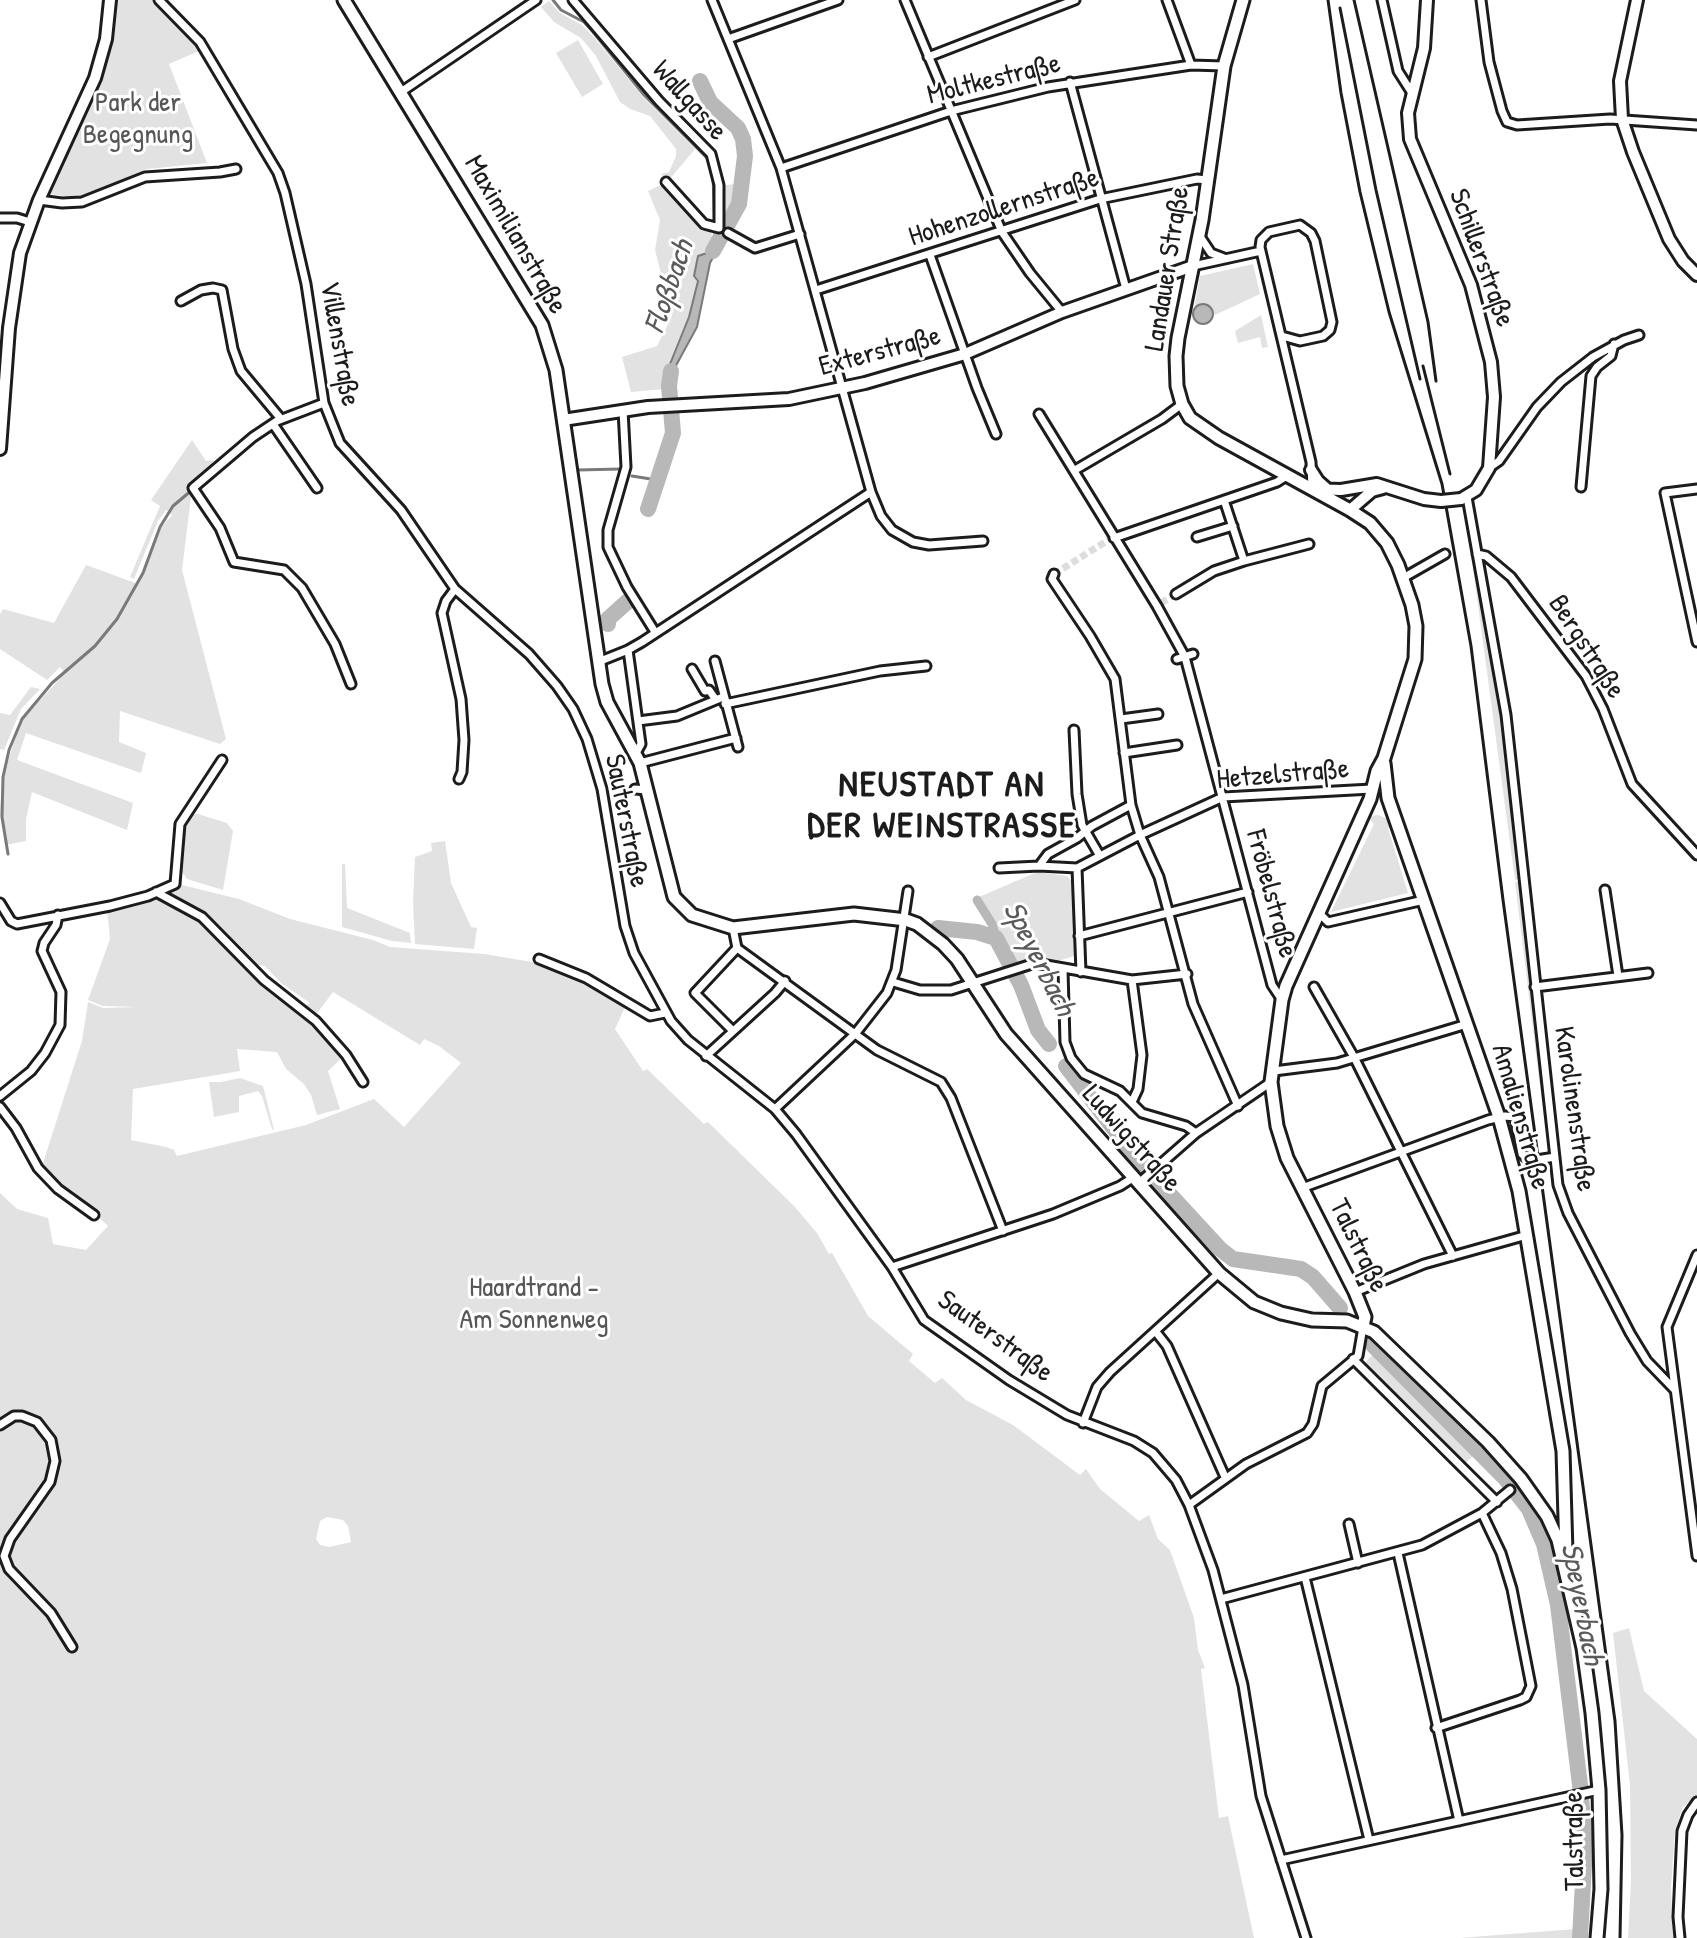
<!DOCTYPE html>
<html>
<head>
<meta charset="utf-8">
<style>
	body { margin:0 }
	canvas { display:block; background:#fff }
</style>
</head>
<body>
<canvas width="1697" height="1938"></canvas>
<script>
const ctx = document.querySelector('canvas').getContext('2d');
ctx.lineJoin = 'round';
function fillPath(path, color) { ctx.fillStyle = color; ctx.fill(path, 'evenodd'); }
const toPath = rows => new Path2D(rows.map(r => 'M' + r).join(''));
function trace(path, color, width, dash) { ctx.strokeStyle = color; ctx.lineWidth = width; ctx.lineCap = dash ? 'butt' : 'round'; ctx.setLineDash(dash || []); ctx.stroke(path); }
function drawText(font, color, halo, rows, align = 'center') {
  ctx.font = font + ' "Patrick Hand",sans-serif'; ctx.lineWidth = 6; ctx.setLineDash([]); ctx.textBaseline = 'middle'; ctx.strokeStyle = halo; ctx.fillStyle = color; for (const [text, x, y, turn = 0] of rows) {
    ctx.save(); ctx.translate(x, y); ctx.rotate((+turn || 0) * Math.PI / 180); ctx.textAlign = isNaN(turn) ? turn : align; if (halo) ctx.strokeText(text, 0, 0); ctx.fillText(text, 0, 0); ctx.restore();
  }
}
fillPath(toPath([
	[116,0,153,0,183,28,200,48,199,51,169,64,207,163,147,169,78,198,50,194,99,86,109,48],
	[549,1,560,13,582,25,592,35,643,97,695,149,668,181,661,174,669,172,676,156,676,149,650,116,630,109,620,102,596,56,581,38,554,22,541,7],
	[578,40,603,84,582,97,556,53],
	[741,183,734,208,724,223,721,222,720,186],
	[663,184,668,187,691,214,702,231,711,231,713,243,707,253,698,256,694,276,697,281,689,317,666,374,665,389,631,392,622,357,657,346,672,316,655,250,660,220,648,191],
	[1253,264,1260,294,1215,315,1208,304,1201,303,1194,309,1200,276],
	[1261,315,1268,347,1262,348,1260,337,1238,343,1235,331],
	[192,440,206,461,214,460,191,497,182,570,226,739,220,744,120,711,119,742,146,753,141,773,26,733,17,760,133,803,127,830,32,792,26,819,26,841,5,845,0,813,3,768,5,769,22,720,65,673,60,667,47,680,0,649,0,614,3,609,54,623,86,565,138,584,161,528,172,515,166,510,158,521,134,579,130,577,160,506,151,500],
	[1475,567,1503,717,1520,879,1515,880,1473,568],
	[31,687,40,689,21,709,4,750,0,749,0,713,10,715],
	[198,814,227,823,233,831,223,890,187,879,180,869,182,835,188,815],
	[1378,815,1388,819,1391,827,1388,828,1408,893,1331,912,1374,824,1370,819,1371,816],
	[445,841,451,883,471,927,477,928,474,949,415,944,413,902,415,857,432,851,431,843],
	[342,864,345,864,347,908,410,933,411,943,392,941,342,927],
	[1037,872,1067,876,1072,882,1074,956,1055,962,1034,956,1014,965,998,937,994,919,979,897],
	[1515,882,1521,882,1547,1144],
	[182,885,239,899,290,919,373,940,390,947,484,954,544,964,626,1005,615,1029,643,1071,647,1069,704,1124,708,1122,794,1206,817,1233,829,1254,832,1253,868,1316,913,1354,909,1361,935,1383,942,1378,966,1400,1013,1425,1080,1475,1086,1469,1100,1489,1139,1521,1149,1515,1158,1539,1170,1550,1194,1618,1198,1650,1205,1668,1201,1669,1219,1818,1228,1816,1254,1938,0,1938,0,1193,17,1209,48,1218,53,1244,86,1250,108,1226,86,1205,59,1186,42,1166,82,1041,88,1002,103,1008,138,1007,103,1006,88,1000,110,939,107,909,154,898,190,913,235,952,261,981,316,1027,343,1057,328,1071,340,1109,317,1115,311,1095,304,1084,286,1069,277,1052,237,1049,240,1071,133,1089,131,1140,166,1147,174,1150,177,1156,306,1125,374,1099,404,1127,461,1063,439,1046,424,1039,420,1045,333,992,315,1016,304,1007,310,1003,281,983,265,966,253,964,239,945,204,914,168,895,167,890],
	[327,1517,343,1520,348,1526,351,1542,329,1547,320,1545,316,1539,320,1521],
	[240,1078,263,1086,274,1130,272,1129,262,1096,258,1091,239,1096,239,1112,214,1117,209,1082,221,1082],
	[1375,1352,1476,1453,1465,1464,1363,1365],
	[1629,1628,1644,1691,1697,1739,1697,1795,1683,1807,1675,1830,1671,1888,1673,1938,1628,1938,1631,1881,1630,1785,1613,1633],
	[1576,1929,1576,1938,1459,1938]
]), '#e2e2e2');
const water = toPath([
	[719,232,725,235,710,263,697,327,673,371,671,393,665,393,666,374,689,317,698,281,694,276,698,256,707,253,719,232],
	'1193 314a10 10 0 1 1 20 0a10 10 0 1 1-20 0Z'
]);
fillPath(water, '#b8b8b8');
trace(water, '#7a7a7a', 2);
trace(toPath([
	[553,0,561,10,584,22,593,32,644,95,707,158,711,166],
	[713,174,715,234,718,241],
	[577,470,621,469],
	[632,476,657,480],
	[621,607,621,609],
	[8,854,2,817,3,777,9,750,22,719,52,683,95,646,117,619,143,573,160,527,173,506,192,490]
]), '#7a7a7a', 3);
trace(toPath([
	[977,900,992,924,996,938]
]), '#b8b8b8', 9);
trace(toPath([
	[700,81,710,102,738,128,743,139,745,156,739,204,713,251],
	[648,509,673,433,669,386,671,371],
	[608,624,608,619,628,601],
	[938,928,977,932,996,938,1021,985,1038,1030,1049,1044],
	[1066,1066,1138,1160,1220,1249,1233,1259,1301,1269,1313,1277,1340,1308],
	[1373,1345,1505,1478,1529,1509,1544,1544,1558,1605,1580,1785,1585,1846,1580,1938]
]), '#b8b8b8', 16);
trace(toPath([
	[1054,574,1110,539],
	[1161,603,1176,594]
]), '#ddd', 7, [7, 3.5]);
const street = toPath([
	[159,0,200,42,278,173,285,193,306,284,324,403,340,443,401,510,455,589,529,654,557,686,573,709,587,739,602,789,625,926,634,953,671,1021,688,1040,775,1109,796,1134,892,1267,924,1320,1009,1380,1067,1415,1134,1441,1153,1453,1176,1480,1189,1505,1213,1570,1243,1685,1261,1796,1306,1938],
	[573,0,659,101,711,154,719,185,719,228,704,224,666,182],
	[712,0,781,168,871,492,881,516,892,530,913,542,929,545,983,541],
	[905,0,1002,232,1030,273,1062,312],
	[1167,0,1191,65],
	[1382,0,1398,71,1412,93],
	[1481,0,1489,62,1502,111,1507,122,1517,125,1610,119,1697,125],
	[728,39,838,0],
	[928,57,1075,0],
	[1070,82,1126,289],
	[401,92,536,0],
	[781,168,951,111,1048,87,1191,65,1224,66],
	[39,200,62,203,82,202,145,177,220,172,236,169],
	[0,218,17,218,30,222],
	[728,233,755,248,800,234],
	[1199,235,1211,253,1224,258],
	[930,255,977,388,996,434],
	[1193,266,1261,251],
	[816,290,1100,199,1197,179,1207,180],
	[181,301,201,290,213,288,222,290,233,349,241,371,281,419],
	[1282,336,1300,341,1323,336,1330,330,1332,322,1315,241,1311,233,1300,225,1269,232,1261,240,1260,247,1311,462,1312,489],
	[324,403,277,421,253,437,193,488,220,528,234,562,284,570,302,588,335,644,351,684],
	[623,410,626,467,608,530,608,547,627,587,655,632],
	[1039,414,1157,606,1185,657,1272,985,1282,1000],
	[273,424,317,488],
	[1489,468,1499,461,1537,407,1561,382,1593,357,1624,340,1639,335],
	[1075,470,1162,419,1182,404],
	[1581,487,1591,376,1597,367,1611,356,1614,344],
	[1697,489,1665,493,1697,642],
	[1467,497,1506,715,1558,1185,1568,1213,1630,1333,1647,1361,1674,1389],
	[1224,500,1244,561],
	[1197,537,1233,526],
	[1114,538,1277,482,1288,475],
	[1477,554,1486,556,1511,577,1586,676,1603,709,1632,784,1697,855],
	[1054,574,1052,579,1090,636,1115,679,1131,805,1140,835,1159,877,1193,1004,1238,1106],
	[1403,578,1445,554],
	[455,589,446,601,442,613,461,699,464,740,462,772,459,779],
	[1176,594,1214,571,1244,561,1309,544],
	[628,650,641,744,636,753],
	[1177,659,1193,654],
	[715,661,738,747],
	[598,662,628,650,642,642,871,492],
	[692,669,705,691,709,690,716,700],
	[725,704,880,671,926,666],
	[1121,719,1158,714],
	[638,721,677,716,723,697],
	[1074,730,1077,794,1082,825,1100,856],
	[1124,753,1177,745],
	[640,763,736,738],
	[635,789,647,790],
	[1039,866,1048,854,1077,838,1092,826,1131,805],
	[999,868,1039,866,1077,868],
	[1605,890,1618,976],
	[156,892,202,917,264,980,316,1021,346,1055,363,1082],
	[0,903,11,921,17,924,110,906,148,896,175,884,180,824,222,760],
	[1318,912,1328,922,1424,900],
	[733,928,737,948,877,1050,941,1082,951,1098,1003,1231],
	[1079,936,1248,892],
	[539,959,586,978,650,1016,665,1013],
	[1063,970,1065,1042,1071,1058,1084,1074,1120,1091,1142,1113,1186,1126,1196,1133],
	[1081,972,1077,868,1140,835,1223,797,1372,789],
	[893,982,920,990,951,990,1035,963,1132,980,1187,974],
	[1314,987,1355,1059,1453,1256],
	[1535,987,1648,973],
	[733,1031,695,993,737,948],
	[706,1056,775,993,785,981],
	[1274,1071,1337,1063,1467,1024],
	[0,1096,31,1071,45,1053,60,1025,61,992,42,951,44,943,56,925,58,915],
	[1132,1102,1138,1089,1142,1055,1132,980],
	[0,1107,16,1128,38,1168,58,1189,94,1215],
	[775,1109,855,1034,887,993,896,970,908,891],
	[1139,1183,1196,1133,1271,1082],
	[1302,1188,1488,1120,1505,1116,1515,1117,1522,1154,1530,1161,1555,1157],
	[1697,1255,1667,1327,1697,1556],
	[892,1267,1053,1214,1120,1186,1134,1177],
	[1355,1292,1424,1264,1527,1235],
	[1156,1332,1167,1346,1225,1477],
	[1353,1359,1497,1502],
	[1083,1423,1097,1387,1110,1372,1219,1273],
	[0,1425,14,1416,22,1416,37,1422,51,1440,55,1461,50,1482,10,1539,4,1556,9,1569,51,1613,72,1647],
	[1189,1505,1246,1464,1307,1433,1313,1424,1322,1386,1358,1356,1363,1327],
	[1349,1524,1358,1563],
	[1398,1553,1459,1821],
	[1305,1577,1369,1840],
	[1221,1599,1422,1545,1482,1513,1510,1490],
	[1436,1728,1520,1700,1526,1697,1531,1686,1512,1589,1501,1553,1482,1513],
	[1281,1860,1599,1790],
	[1680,1938,1678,1917,1682,1831,1688,1815,1697,1802]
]);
const secondary = toPath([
	[1427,0,1424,48,1408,113,1410,139,1471,285,1491,362,1494,397,1489,468,1476,490,1461,499],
	[1637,0,1620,81,1622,119,1633,152,1669,239,1683,261,1697,275],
	[563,420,648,407,789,399,865,383,965,354,1062,312,1193,266],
	[0,449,9,328,20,253,39,200,95,78,106,39,110,0],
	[1311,470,1318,481,1326,488],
	[1312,489,1341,490,1377,484,1424,499,1441,501],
	[1350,510,1372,491,1383,488]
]);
const primary = toPath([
	[344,0,542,325,556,370,602,684,607,702,640,763,674,897,692,915,733,928,854,914,906,920,917,924,943,944,957,959,1006,1034,1219,1273,1254,1302,1281,1313,1312,1320,1347,1321,1374,1332,1488,1442,1521,1479,1547,1516,1558,1540,1583,1648,1592,1713,1599,1790,1601,1889,1597,1938],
	[1243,0,1224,66,1202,220,1178,338,1176,356,1177,386,1182,404,1190,418,1219,438,1350,510,1370,523,1387,543,1398,565,1412,605,1416,626,1415,659,1384,758,1377,771,1370,799,1286,986,1282,1000,1271,1082,1277,1126,1287,1158,1355,1292,1365,1317,1363,1326],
	[1384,763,1388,798,1499,1117,1519,1191,1563,1451,1566,1552]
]);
trace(street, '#1c1c1c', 13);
trace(secondary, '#1c1c1c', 16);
trace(primary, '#1c1c1c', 17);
trace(street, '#fff', 7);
trace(secondary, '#fff', 10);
trace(primary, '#fff', 11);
trace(toPath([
	[1328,0,1341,93,1360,192,1389,312,1442,484,1471,646,1503,900,1615,1721,1622,1835,1620,1938],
	[1354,0,1428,322,1436,381],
	[1340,8,1376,190,1420,379],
	[1423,366,1450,474]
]), '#1c1c1c', 3);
const secondaryBridge = toPath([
	[1441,501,1461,499]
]);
trace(secondaryBridge, '#1c1c1c', 16, []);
trace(secondaryBridge, '#fff', 10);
drawText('28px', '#1c1c1c', '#fff', [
	["Moltkestraße",994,80,-14],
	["Wallgasse",689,101,48],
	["Hohenzollernstraße",1004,208,-18],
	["Maximilianstraße",515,235,60],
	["Schillerstraße",1481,258,70],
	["Landauer Straße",1168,269,-81],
	["Villenstraße",339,344,80],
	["Exterstraße",880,352,-15],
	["Bergstraße",1586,647,57],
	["Hetzelstraße",1283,775,-5],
	["Sauterstraße",626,821,79],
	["Fröbelstraße",1271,894,75],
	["Karolinenstraße",1574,1109,82],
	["Amalienstraße",1520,1117,74],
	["Ludwigstraße",1131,1139,48],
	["Talstraße",1358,1246,64],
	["Sauterstraße",995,1337,36],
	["Talstraße",1575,1841,-91]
]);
drawText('28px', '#575757', '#fff', [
	["Park der",138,104],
	["Begegnung",138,136],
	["Haardtrand -",534,1289],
	["Am Sonnenweg",534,1321]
]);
drawText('italic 30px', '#5a5a5a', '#fff', [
	["Floßbach",670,287,-71],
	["Speyerbach",1038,959,63],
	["Speyerbach",1581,1604,79]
]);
ctx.letterSpacing = '2px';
drawText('bold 36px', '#1c1c1c', '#fff', [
	["NEUSTADT AN",942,786],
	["DER WEINSTRASSE",942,827]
]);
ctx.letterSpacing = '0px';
</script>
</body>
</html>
